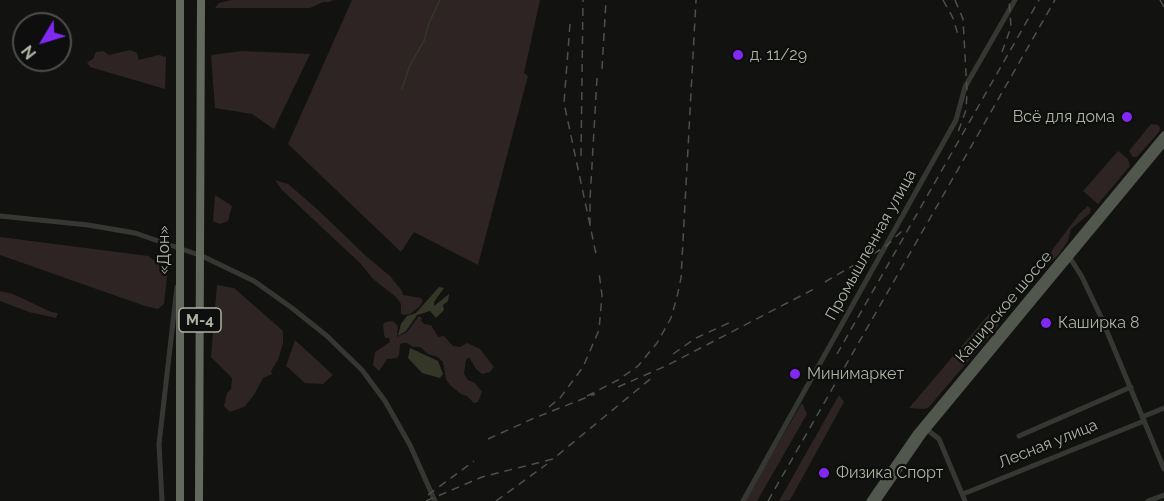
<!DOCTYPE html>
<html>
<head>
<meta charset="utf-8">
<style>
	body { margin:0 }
	#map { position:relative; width:1164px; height:501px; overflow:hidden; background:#121311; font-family:Raleway,sans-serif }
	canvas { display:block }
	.north { position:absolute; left:12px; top:12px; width:60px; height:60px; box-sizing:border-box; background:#0d0e0d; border:2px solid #4d5049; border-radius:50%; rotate:232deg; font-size:16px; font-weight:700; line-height:24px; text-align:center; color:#acb4a3 }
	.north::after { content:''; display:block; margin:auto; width:21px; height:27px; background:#8228f4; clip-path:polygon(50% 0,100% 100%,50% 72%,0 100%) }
</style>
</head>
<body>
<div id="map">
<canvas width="1164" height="501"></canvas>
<div class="north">N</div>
</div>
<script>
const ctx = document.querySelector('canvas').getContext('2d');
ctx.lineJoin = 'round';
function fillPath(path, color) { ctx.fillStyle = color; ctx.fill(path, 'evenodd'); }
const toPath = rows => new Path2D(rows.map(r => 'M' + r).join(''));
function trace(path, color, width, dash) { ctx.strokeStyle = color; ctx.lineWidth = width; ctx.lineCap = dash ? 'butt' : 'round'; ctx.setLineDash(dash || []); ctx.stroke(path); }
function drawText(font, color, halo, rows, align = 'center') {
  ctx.font = font + ' Raleway,sans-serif'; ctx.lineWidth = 4.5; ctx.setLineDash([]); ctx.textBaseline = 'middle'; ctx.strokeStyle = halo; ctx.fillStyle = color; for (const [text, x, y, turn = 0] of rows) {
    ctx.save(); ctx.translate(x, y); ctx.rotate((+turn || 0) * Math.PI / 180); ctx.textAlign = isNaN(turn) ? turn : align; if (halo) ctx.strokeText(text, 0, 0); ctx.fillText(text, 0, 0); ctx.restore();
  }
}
fillPath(toPath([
	[231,0,333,0,330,2,323,2,310,8,215,8,219,3],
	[352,0,540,0,524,73,528,76,478,265,414,232,401,252,288,144],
	[130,50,137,53,139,60,159,55,166,57,165,89,90,67,87,62,93,59,96,52,103,51,109,55],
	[242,51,310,54,274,129,252,114,215,108,211,55],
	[1151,124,1158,125,1160,128,1159,132,1137,157,1133,157,1129,151],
	[1118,151,1128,159,1130,166,1098,204,1083,191],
	[275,180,288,184,317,209,366,256,390,276,402,291,403,295,421,298,423,301,419,307,410,314,403,315,401,313,401,304,396,297,373,279,361,264,282,190],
	[215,195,232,206,228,221,220,224,213,221],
	[1088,206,1091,209,1089,214,1071,229,1068,241,1059,254,1052,261,1048,260,1047,257,1080,213],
	[0,237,148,256,166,269,167,276,164,304,158,309,145,306,0,255],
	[217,285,234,288,283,331,283,343,278,360,271,371,272,374,263,378,254,395,244,407,230,412,224,406,227,393,231,389,232,378,211,357],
	[0,291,13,294,51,312,58,313,56,318,29,312,0,301],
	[989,314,999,325,929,407,925,409,909,408],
	[419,316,422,318,421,321,424,324,431,325,438,337,444,336,453,346,460,347,467,343,480,349,494,367,490,372,482,374,476,369,469,357,466,360,464,374,468,380,475,383,482,392,478,402,474,403,467,396,461,394,450,385,446,379,443,362,438,357,428,354,420,347,413,347,407,343,403,343,400,344,399,355,397,358,387,359,379,371,373,365,375,352,390,342,389,338,385,338,384,334,383,324,386,322,393,321,398,326,397,337,407,332],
	[295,340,333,375,323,384,305,383,286,366],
	[839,395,844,402,790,500,779,501],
	[802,403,807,414,757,501,744,501]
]), '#2e2424');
fillPath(toPath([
	[439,287,444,288,434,302,434,306,449,294,448,301,443,305,444,310,436,318,430,311,417,315,406,331,398,336,401,324,407,316,416,313],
	[410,348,438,361,443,374,440,378,422,373,408,358]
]), '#343728');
trace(toPath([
	[402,89,410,65,424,41,429,23,440,0]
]), '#343728', 1.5);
trace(toPath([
	[0,216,88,225,135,233,202,256,254,281,292,308,327,336,362,370,385,401,410,445,435,501],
	[1070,258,1082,277,1101,317,1164,469],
	[1142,417,1164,408],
	[924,427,939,439,965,501],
	[1019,436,1131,387],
	[963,494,1144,421],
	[162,501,159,444,177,287],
	[743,501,956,120,965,87,1015,0],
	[1148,501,1164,495]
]), '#353832', 5);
trace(toPath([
	[870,501,916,434,1164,135],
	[877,501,923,434,1164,143]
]), '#52574e', 7);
trace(toPath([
	[180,501,180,0],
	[199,501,201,0]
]), '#64695e', 8);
trace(toPath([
	[943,0,953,18,959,38],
	[955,0,963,19,967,92,966,110,958,132],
	[1160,0,1164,7],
	[570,24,564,103,590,225],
	[1002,52,1011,27,1009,0],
	[602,69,606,0],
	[597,78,590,200,590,225,597,259],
	[581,156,583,0],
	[825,282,885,247,902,231],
	[673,354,696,338,733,321],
	[837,354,1039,0],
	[618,387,668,365,814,289],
	[587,396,618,380,638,366,657,343,671,318,677,297,681,278,696,0],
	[549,407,560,398,583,367,599,330,602,295,599,273],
	[488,439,532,419,595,394],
	[428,495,474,461],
	[426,501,482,477,553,459,654,376],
	[496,501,547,464],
	[768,501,1055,0]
]), '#4d5149', 1.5, [8, 6]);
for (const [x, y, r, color] of [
	[738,55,6,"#8228f4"],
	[1127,117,6,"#8228f4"],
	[1046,323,6,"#8228f4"],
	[795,374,6,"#8228f4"],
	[824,473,6,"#8228f4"]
]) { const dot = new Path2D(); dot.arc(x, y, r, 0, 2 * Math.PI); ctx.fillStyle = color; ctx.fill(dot); trace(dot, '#0d0e0d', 2); }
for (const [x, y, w] of [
	[200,320,42]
]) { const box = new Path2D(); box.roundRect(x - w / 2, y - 12, w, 24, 4.5); ctx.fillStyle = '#0d0e0d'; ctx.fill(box); trace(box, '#acb4a3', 1.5); }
drawText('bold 15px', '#acb4a3', null, [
	["М-4",200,320]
]);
drawText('16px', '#acb4a3', '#0d0e0d', [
	["д. 11/29",750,55],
	["Всё для дома",1115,117,"right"],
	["Каширка 8",1058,323],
	["Минимаркет",807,374],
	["Физика Спорт",836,473]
], 'left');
drawText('16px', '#acb4a3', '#0d0e0d', [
	["Промышленная улица",871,245,-61],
	["«Дон»",164,250,-90],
	["Каширское шоссе",1004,307,-50],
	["Лесная улица",1048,444,-22]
]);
</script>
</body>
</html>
